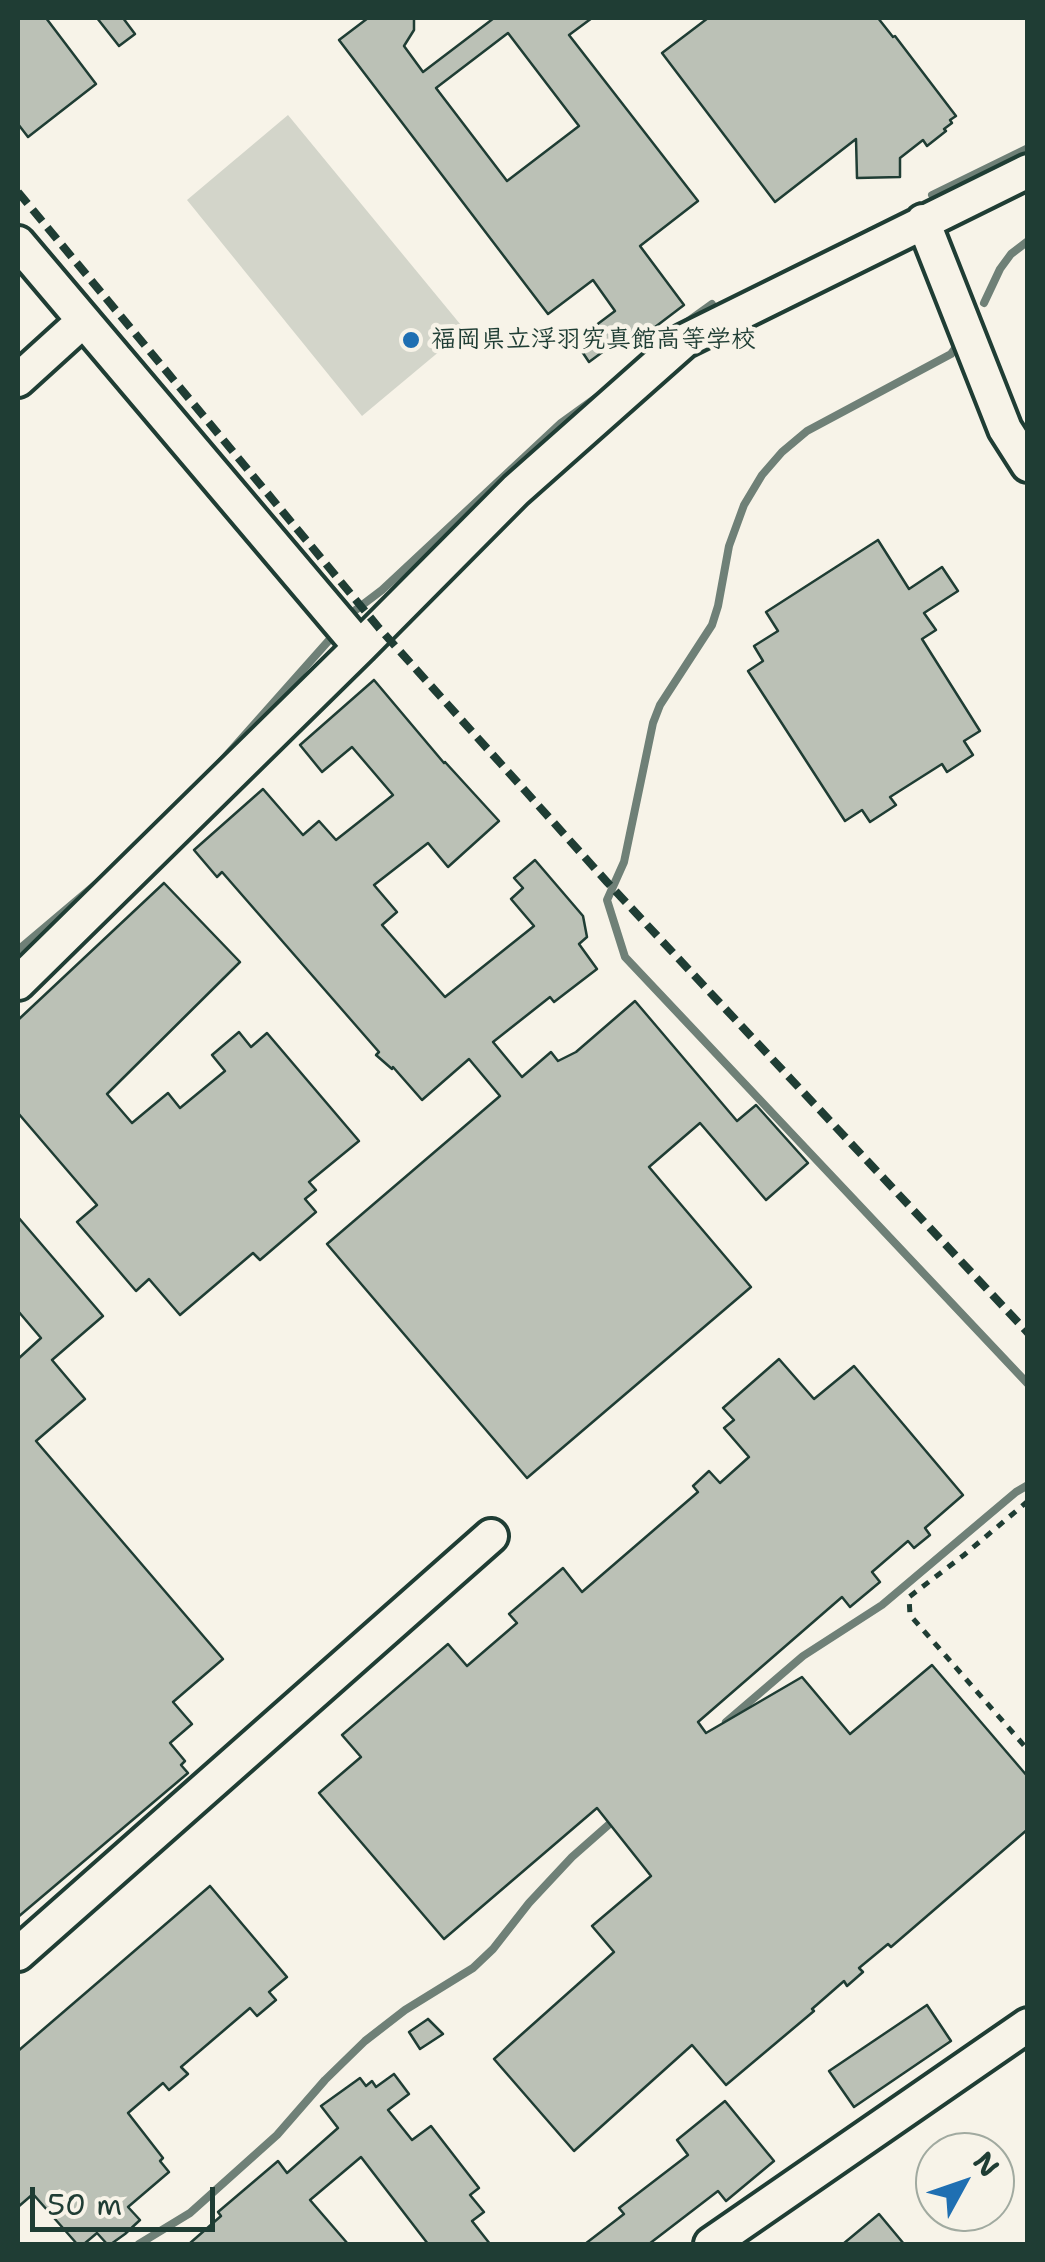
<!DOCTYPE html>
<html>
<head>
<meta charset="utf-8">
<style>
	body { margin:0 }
	#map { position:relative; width:1045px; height:2262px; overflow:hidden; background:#f7f3e8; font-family:"Shantell Sans",sans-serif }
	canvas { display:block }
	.frame { position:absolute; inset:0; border:20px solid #1f3d34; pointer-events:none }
	.north { position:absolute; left:915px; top:2132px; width:100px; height:100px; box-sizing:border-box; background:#f7f3e8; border:2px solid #a1aaa0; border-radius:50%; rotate:50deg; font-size:28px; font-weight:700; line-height:40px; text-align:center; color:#1f3d34 }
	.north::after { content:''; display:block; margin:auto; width:35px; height:45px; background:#1f6fb2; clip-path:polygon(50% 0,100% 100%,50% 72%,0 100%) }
	.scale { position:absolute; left:30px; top:2187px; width:185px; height:45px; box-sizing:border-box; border:5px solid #1f3d34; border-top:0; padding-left:12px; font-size:30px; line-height:35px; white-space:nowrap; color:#1f3d34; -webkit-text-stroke:8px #f7f3e8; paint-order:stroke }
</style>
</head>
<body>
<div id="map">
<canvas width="1045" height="2262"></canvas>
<div class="frame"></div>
<div class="north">N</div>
<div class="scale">50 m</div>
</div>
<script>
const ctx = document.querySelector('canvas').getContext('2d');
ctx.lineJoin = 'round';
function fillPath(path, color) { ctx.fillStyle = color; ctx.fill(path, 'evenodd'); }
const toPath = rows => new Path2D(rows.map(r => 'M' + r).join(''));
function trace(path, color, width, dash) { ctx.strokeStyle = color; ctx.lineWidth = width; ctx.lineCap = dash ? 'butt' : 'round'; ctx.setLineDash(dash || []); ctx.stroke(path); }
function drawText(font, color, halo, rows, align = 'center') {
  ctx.font = font + ' "Shantell Sans","Klee One",sans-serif'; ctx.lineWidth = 9; ctx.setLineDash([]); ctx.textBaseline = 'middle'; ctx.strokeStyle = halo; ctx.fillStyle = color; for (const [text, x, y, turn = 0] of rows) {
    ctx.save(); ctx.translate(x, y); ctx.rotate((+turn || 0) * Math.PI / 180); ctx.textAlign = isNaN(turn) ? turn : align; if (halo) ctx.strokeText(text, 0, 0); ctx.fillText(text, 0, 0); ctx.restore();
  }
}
fillPath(toPath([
	[288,115,465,330,362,416,187,200]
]), '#d3d5ca');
trace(toPath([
	[932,195,1028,148],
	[984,303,1000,269,1011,254,1028,241],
	[680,327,712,304],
	[954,350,951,354,807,431,782,452,762,475,744,505,729,546,718,606,712,625,660,705,653,723,624,862,607,900,625,957,1028,1384],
	[353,612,382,590,561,423,597,397],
	[219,764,331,638],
	[18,950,102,879],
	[726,1722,803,1656,882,1605,1016,1492,1028,1485],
	[139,2244,190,2213,277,2135,325,2080,365,2041,405,2010,473,1968,493,1949,529,1903,572,1857,614,1820]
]), '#6f8077', 8);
const building = toPath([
	[18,18,46,18,96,84,28,137,18,124,18,18],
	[97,18,123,18,135,34,119,46,97,18],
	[368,18,414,18,414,30,404,46,423,72,494,18,592,18,569,35,698,201,640,246,684,305,638,340,631,331,589,362,577,344,582,340,579,338,615,311,593,280,548,314,339,40,368,18],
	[508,33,579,126,507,181,436,88,508,33],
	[708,18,878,18,893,37,895,36,956,116,950,120,952,123,944,129,946,131,927,146,923,140,900,158,900,177,857,178,856,139,775,202,662,53,708,18],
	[878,540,909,589,942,567,958,591,924,613,936,630,922,639,980,731,964,741,973,755,947,772,942,764,890,797,896,805,870,822,862,810,845,821,748,671,763,661,754,646,778,631,766,612,878,540],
	[374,680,444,763,445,762,499,821,448,867,428,843,374,885,397,912,382,925,445,997,534,926,511,899,523,888,514,878,535,860,583,916,587,937,579,944,597,969,554,1002,550,997,493,1042,522,1077,551,1052,558,1061,576,1052,635,1001,737,1121,756,1105,808,1163,766,1200,700,1123,649,1167,751,1287,527,1478,327,1244,500,1096,469,1059,422,1100,393,1067,392,1069,376,1055,379,1052,222,872,217,877,194,850,263,789,303,835,319,821,336,840,393,795,352,747,322,772,300,745,374,680],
	[164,883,240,962,107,1094,132,1123,168,1093,180,1108,225,1071,212,1055,239,1032,251,1047,267,1033,359,1141,309,1182,316,1190,305,1199,316,1212,260,1260,253,1253,180,1315,149,1279,136,1291,77,1222,97,1205,18,1113,18,1020,164,883],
	[18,1217,103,1316,52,1360,85,1399,36,1441,223,1659,173,1702,192,1724,170,1743,185,1761,181,1765,188,1773,18,1917,18,1359,41,1338,18,1311,18,1217],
	[779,1359,814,1399,854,1366,963,1495,925,1528,930,1535,914,1548,908,1541,872,1572,880,1582,850,1607,842,1597,698,1722,706,1733,802,1677,850,1734,932,1665,1028,1777,1028,1829,891,1947,888,1944,859,1968,863,1972,847,1986,844,1981,812,2009,814,2011,726,2085,692,2045,574,2151,494,2059,614,1952,592,1926,651,1876,597,1808,444,1939,319,1793,361,1757,342,1735,448,1644,467,1666,517,1623,509,1614,563,1568,582,1592,698,1492,693,1486,709,1471,720,1483,749,1457,724,1428,734,1420,723,1408,779,1359],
	[210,1886,287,1977,269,1992,276,2000,257,2016,250,2008,181,2067,188,2074,169,2090,163,2083,128,2113,163,2158,160,2161,169,2172,128,2207,140,2220,125,2234,111,2244,107,2244,97,2233,84,2244,77,2244,33,2194,18,2207,18,2051,210,1886],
	[927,2005,951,2041,854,2107,829,2071,927,2005],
	[428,2019,443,2034,420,2049,409,2032,428,2019],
	[394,2074,409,2094,388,2110,412,2140,431,2126,479,2188,470,2195,484,2212,472,2221,490,2244,428,2244,361,2157,310,2200,348,2244,189,2244,221,2216,218,2212,278,2161,287,2173,338,2128,321,2106,360,2078,366,2086,372,2081,376,2087,394,2074],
	[725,2101,774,2161,726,2201,718,2191,649,2244,585,2244,624,2214,619,2208,688,2155,677,2140,725,2101],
	[879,2214,904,2244,843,2244,879,2214]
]);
fillPath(building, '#bbc1b6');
trace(building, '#1f3d34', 2.5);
const minor = toPath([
	[923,221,1005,429,1028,465],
	[18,243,360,647],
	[18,380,83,321],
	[18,983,360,647,516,490,684,341,1028,171],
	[18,1954,491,1536],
	[711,2244,1028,2025]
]);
trace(minor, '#1f3d34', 40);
trace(toPath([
	[1028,1501,964,1555,909,1597,910,1615,1028,1750]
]), '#1f3d34', 5, [8, 8]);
trace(minor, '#f7f3e8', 32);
trace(toPath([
	[18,192,379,628,607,882,1028,1333]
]), '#1f3d34', 8, [15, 8]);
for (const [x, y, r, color] of [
	[411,340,10,"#1f6fb2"]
]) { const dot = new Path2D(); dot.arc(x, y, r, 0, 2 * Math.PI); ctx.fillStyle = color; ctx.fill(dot); trace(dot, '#f7f3e8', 4); }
drawText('bold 25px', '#1f3d34', '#f7f3e8', [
	["福岡県立浮羽究真館高等学校",431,340]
], 'left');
</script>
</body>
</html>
